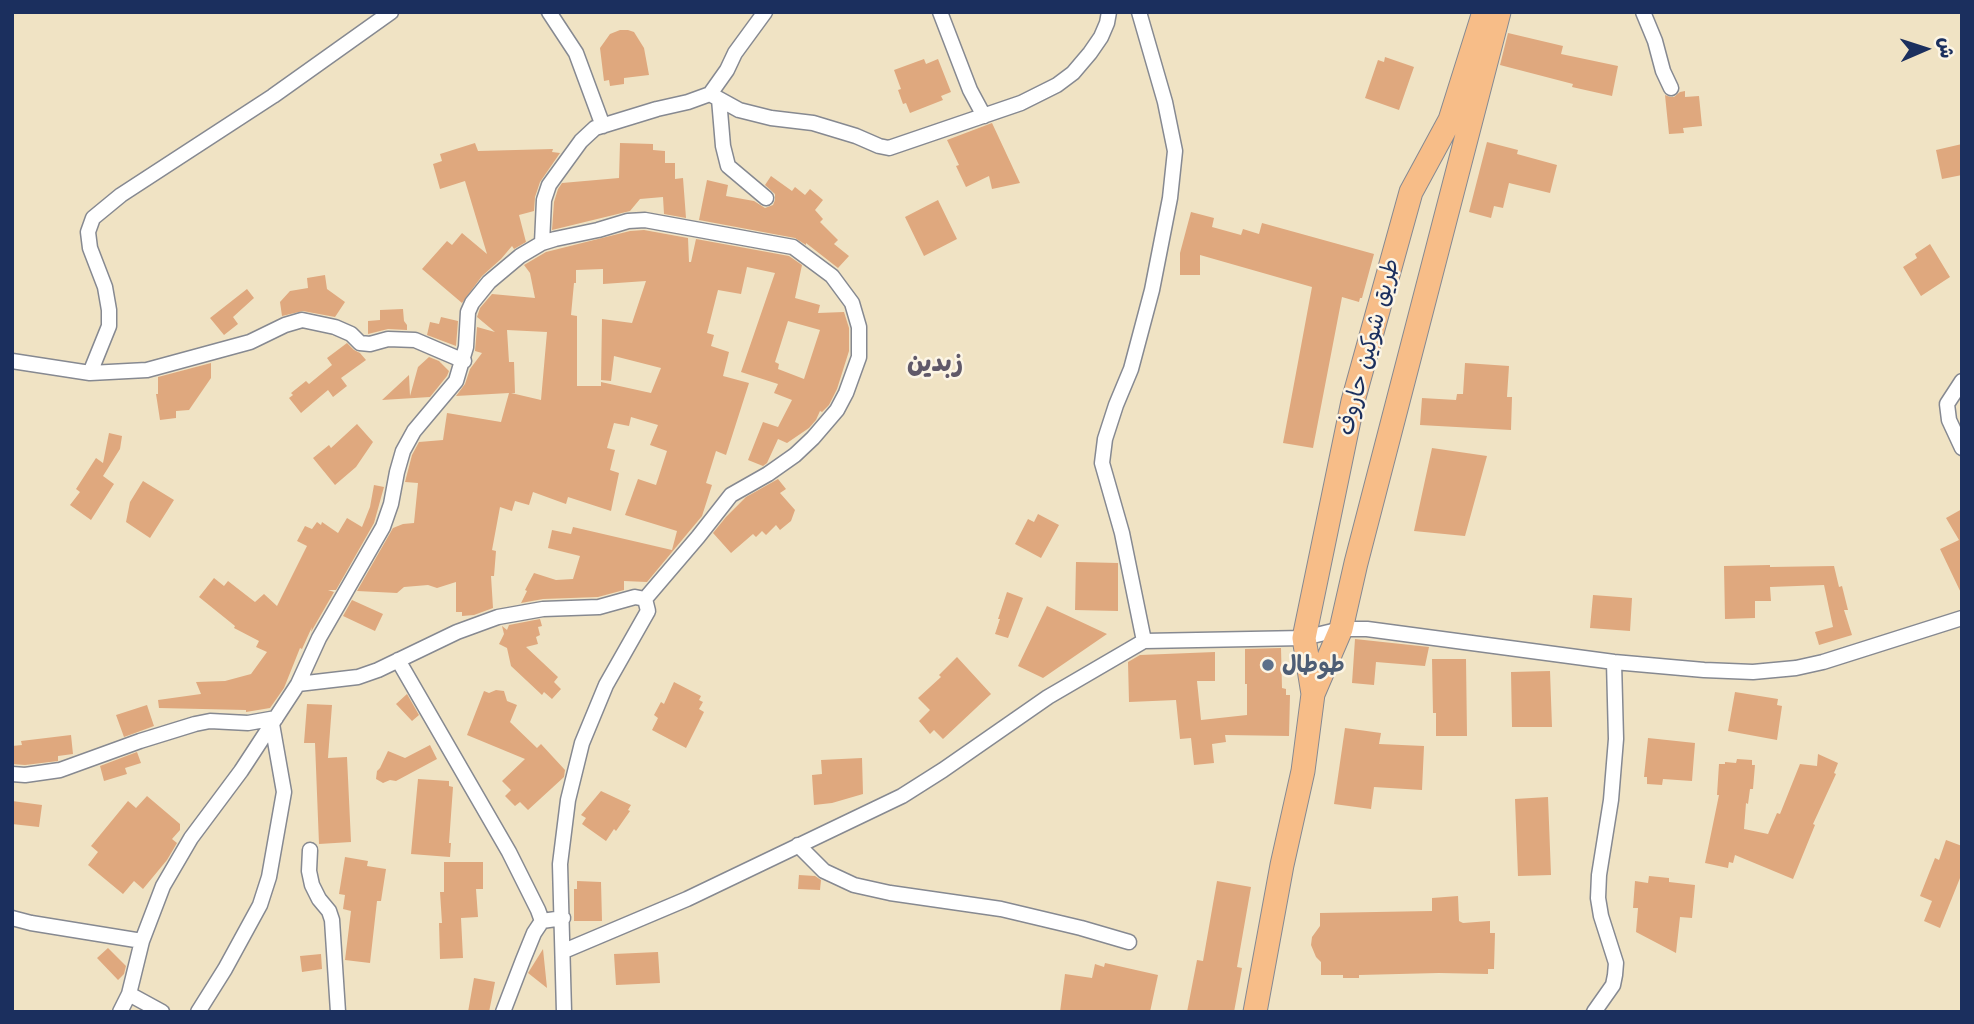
<!DOCTYPE html>
<html>
<head>
<meta charset="utf-8">
<style>
	body { margin:0 }
	#map { position:relative; width:1974px; height:1024px; overflow:hidden; background:#f0e3c4; font-family:"Comic Neue","Playpen Sans Arabic",sans-serif }
	canvas { display:block }
	.frame { position:absolute; inset:0; border:14px solid #1b2f5e; pointer-events:none }
	.north { position:absolute; left:1890px; top:14px; width:70px; height:70px; -webkit-text-stroke:5px #fcf5e5; paint-order:stroke; rotate:87deg; font-size:19px; font-weight:700; line-height:28px; text-align:center; color:#1b2f5e }
	.north::after { content:''; display:block; margin:auto; width:24px; height:32px; background:#1b2f5e; clip-path:polygon(50% 0,100% 100%,50% 72%,0 100%) }
</style>
</head>
<body>
<div id="map">
<canvas width="1974" height="1024"></canvas>
<div class="frame"></div>
<div class="north">ش</div>
</div>
<script>
const ctx = document.querySelector('canvas').getContext('2d');
ctx.lineJoin = 'round';
function fillPath(path, color) { ctx.fillStyle = color; ctx.fill(path, 'evenodd'); }
const toPath = rows => new Path2D(rows.map(r => 'M' + r).join(''));
function trace(path, color, width, dash) { ctx.strokeStyle = color; ctx.lineWidth = width; ctx.lineCap = dash ? 'butt' : 'round'; ctx.setLineDash(dash || []); ctx.stroke(path); }
function drawText(font, color, halo, rows, align = 'center') {
  ctx.font = font + ' "Comic Neue","Playpen Sans Arabic",sans-serif'; ctx.lineWidth = 5; ctx.setLineDash([]); ctx.textBaseline = 'middle'; ctx.strokeStyle = halo; ctx.fillStyle = color; for (const [text, x, y, turn = 0] of rows) {
    ctx.save(); ctx.translate(x, y); ctx.rotate((+turn || 0) * Math.PI / 180); ctx.textAlign = isNaN(turn) ? turn : align; if (halo) ctx.strokeText(text, 0, 0); ctx.fillText(text, 0, 0); ctx.restore();
  }
}
fillPath(toPath([
	[620,30,628,30,634,32,644,48,649,75,624,78,624,84,610,86,609,80,604,81,600,48,610,34],
	[1508,33,1563,46,1561,54,1618,66,1612,96,1572,87,1573,84,1500,65],
	[1385,57,1414,67,1399,110,1365,98,1378,60,1384,62],
	[924,59,926,64,938,59,951,92,941,96,943,100,910,113,906,103,903,104,898,90,901,89,894,70],
	[1685,91,1685,97,1699,96,1702,126,1683,128,1684,133,1669,134,1665,95,1670,97,1674,97,1680,92],
	[992,123,1020,183,992,189,989,176,966,187,956,166,959,165,947,140],
	[1487,142,1518,150,1517,154,1557,165,1550,193,1509,183,1503,208,1494,206,1491,218,1469,212],
	[475,143,478,151,553,149,552,152,560,153,540,182,535,197,534,211,519,215,526,242,514,249,512,246,501,259,482,276,462,303,422,269,447,241,452,245,462,233,487,254,465,181,440,189,433,164,442,161,440,154],
	[620,143,653,144,653,150,665,151,665,163,675,163,675,179,683,178,686,218,664,214,663,197,640,199,630,211,552,230,554,202,558,189,562,183,619,178],
	[1962,144,1962,175,1942,179,1936,150],
	[771,176,792,191,795,187,805,195,810,189,823,200,815,210,823,219,820,222,838,240,834,244,849,256,838,268,806,243,806,245,795,238,699,220,707,180,728,185,726,196,754,201,765,208,773,205,775,200,775,194,765,185],
	[938,200,957,239,924,256,905,217],
	[1191,212,1214,218,1212,227,1241,235,1243,229,1259,234,1262,223,1374,254,1362,298,1360,298,1359,302,1342,297,1313,448,1283,443,1312,287,1200,255,1200,275,1180,275,1180,253],
	[644,230,688,238,689,262,691,262,696,239,789,256,802,265,795,298,820,305,818,313,844,312,849,328,849,351,837,389,829,405,822,412,820,411,816,420,809,428,787,443,778,439,767,463,763,466,748,460,763,422,778,427,792,400,774,393,778,384,741,372,775,273,747,267,741,294,718,290,707,333,714,335,711,346,729,352,723,376,749,383,726,455,716,451,706,483,712,485,702,516,647,582,624,581,624,590,598,597,543,599,521,603,527,591,525,590,534,573,556,580,573,579,580,556,548,548,552,530,571,534,573,527,672,550,677,531,625,515,638,479,656,485,667,451,650,445,658,425,631,417,629,426,614,423,607,448,615,450,610,470,619,473,611,511,568,497,566,504,533,492,529,505,515,501,512,511,500,507,492,550,496,551,494,576,491,576,493,608,474,615,462,616,462,612,456,612,456,582,437,588,428,585,404,587,397,593,357,591,393,528,403,524,414,523,418,483,405,482,412,455,419,442,443,440,447,413,501,422,509,393,456,396,465,384,470,369,482,353,475,351,477,327,495,332,477,317,480,308,492,294,535,298,530,273,524,265,546,252,630,231],
	[603,269,603,284,646,281,632,323,602,319,601,380,611,381,614,356,661,368,651,393,601,382,601,386,577,386,577,316,571,315,574,283,576,283,576,270],
	[788,321,820,330,804,379,778,369,779,364,775,362],
	[507,330,547,332,541,400,511,393,515,393,514,362,509,362],
	[1930,244,1950,277,1921,296,1903,267,1917,258,1915,254],
	[325,275,327,289,345,302,335,317,303,311,282,316,280,302,290,291,308,288,307,278],
	[247,289,254,298,233,317,238,324,224,335,210,318],
	[403,309,404,321,407,325,407,330,388,329,368,334,368,321,380,320,380,310],
	[441,317,458,321,456,346,427,335,430,322,439,324],
	[347,343,354,350,360,353,366,360,341,378,347,386,333,397,328,390,301,413,289,398,293,395,291,393,306,381,309,384,332,365,327,358],
	[429,357,439,361,449,371,447,376,430,397,382,400,409,375,410,396,418,367],
	[211,363,211,378,189,410,176,411,176,418,160,420,156,394,158,394,158,377],
	[1465,363,1509,366,1507,397,1512,397,1511,430,1420,425,1422,398,1456,400,1457,394,1463,394],
	[357,424,373,442,356,467,335,485,313,458,329,445,331,448],
	[109,433,122,436,120,449,103,476,114,484,91,520,70,505,80,492,76,489,96,458,103,463],
	[1432,448,1487,456,1465,536,1414,531],
	[778,479,786,489,780,493,795,510,791,521,780,530,776,525,766,535,762,531,756,537,753,534,731,553,713,533,726,517,746,497],
	[143,481,174,500,150,538,126,522,130,502],
	[374,485,384,487,374,523,336,590,328,590,334,592,311,632,312,627,302,649,300,648,284,688,270,708,246,712,246,710,159,708,158,700,201,694,196,682,225,681,251,674,267,652,256,647,259,641,234,628,235,626,199,597,214,578,224,586,228,581,255,602,264,594,277,606,307,546,297,541,305,526,312,529,317,522,321,525,322,522,338,533,347,518,362,527,370,507],
	[1962,509,1962,595,1940,549,1959,540,1946,518],
	[1038,514,1059,525,1041,558,1015,544,1028,519,1034,522],
	[1076,562,1118,563,1118,611,1075,610],
	[1770,565,1770,567,1834,566,1839,587,1842,586,1848,610,1844,610,1852,635,1819,645,1815,632,1833,627,1824,585,1770,587,1771,601,1755,601,1755,618,1725,619,1724,566],
	[1007,592,1023,598,1008,638,995,634,1000,619,998,619],
	[1593,595,1632,598,1630,631,1590,628],
	[352,600,383,614,375,631,343,616],
	[1047,606,1107,634,1043,678,1018,666],
	[540,619,542,626,538,627,540,635,536,637,538,644,526,647,558,677,554,682,561,689,552,699,544,692,542,695,511,666,507,648,499,644,504,634,502,626,507,630,509,625],
	[1355,639,1429,647,1425,666,1376,662,1374,685,1352,683],
	[1281,648,1282,688,1286,689,1286,695,1290,695,1289,736,1225,735,1226,742,1212,744,1214,763,1194,765,1191,738,1180,739,1176,700,1129,702,1128,662,1140,655,1215,652,1215,681,1197,681,1201,720,1247,715,1247,684,1245,684,1245,649],
	[957,657,991,694,943,739,934,730,930,734,919,721,930,710,918,698,941,677,939,675],
	[1432,659,1466,659,1467,736,1436,736,1436,713,1433,713],
	[1550,671,1552,727,1512,727,1511,672],
	[674,682,701,696,699,700,703,702,699,709,704,712,686,748,652,730,658,718,654,715,661,702,664,704],
	[496,690,504,691,507,701,517,705,510,722,537,748,541,744,565,770,564,777,528,810,520,802,515,806,505,796,511,790,502,781,525,759,467,735,484,691,489,693],
	[1735,692,1778,699,1777,705,1782,706,1777,740,1728,731],
	[407,694,419,715,412,721,396,704],
	[307,704,332,705,328,758,347,757,351,842,319,844,315,743,304,743],
	[147,705,154,726,124,737,116,715],
	[1345,728,1381,733,1379,744,1424,746,1422,790,1374,787,1371,809,1334,804],
	[71,735,73,754,58,756,58,761,25,765,12,764,12,746,22,745,21,741],
	[1648,738,1695,743,1692,781,1663,779,1662,785,1647,784,1647,777,1644,777],
	[430,745,437,759,396,781,390,780,383,783,376,779,377,771,380,768,388,751,405,758],
	[137,752,141,763,125,768,127,774,104,781,100,766],
	[1818,754,1838,763,1834,773,1836,774,1813,824,1815,825,1793,879,1735,855,1733,863,1729,862,1728,868,1705,863,1719,795,1717,795,1719,764,1725,764,1725,762,1736,763,1737,759,1752,760,1752,765,1755,765,1753,789,1750,789,1748,804,1746,803,1744,829,1768,834,1777,813,1780,814,1800,764,1817,766],
	[862,758,863,794,832,803,814,805,812,775,822,774,821,760],
	[418,779,449,781,449,786,453,787,449,843,451,843,450,857,411,854],
	[601,791,631,805,628,810,630,811,616,831,614,829,606,841,582,824,586,818,581,815],
	[147,796,180,824,180,830,172,839,177,843,167,860,143,889,134,881,123,894,88,865,98,852,91,846,128,801,136,808],
	[1548,797,1551,875,1518,876,1515,799],
	[12,801,42,805,39,827,12,824],
	[1946,840,1962,846,1962,873,1940,928,1924,921,1932,901,1920,896,1935,858,1939,860],
	[345,857,368,861,367,866,386,869,381,901,377,901,370,963,345,960,351,911,343,909,345,895,339,894],
	[444,862,483,862,483,889,476,889,478,917,461,918,463,958,440,959,439,923,442,923,440,892,444,892],
	[799,875,815,876,821,880,820,890,798,889],
	[1649,876,1669,878,1669,882,1695,885,1692,918,1680,917,1676,953,1636,932,1638,908,1633,908,1635,881,1648,883],
	[577,881,601,882,602,921,574,921,574,889,577,889],
	[1217,881,1251,887,1237,967,1242,968,1234,1012,1187,1012,1197,960,1203,961],
	[1458,896,1459,921,1463,923,1490,921,1490,933,1495,933,1494,969,1488,969,1488,974,1439,973,1359,975,1359,978,1343,978,1343,975,1321,975,1321,962,1316,957,1311,945,1312,937,1320,926,1320,913,1432,911,1432,898],
	[108,948,126,966,124,974,118,980,97,958],
	[543,949,547,988,528,973],
	[658,952,660,983,616,985,614,954],
	[321,954,322,969,302,972,300,956],
	[1105,963,1158,975,1150,1012,1060,1012,1065,974,1092,978,1095,964,1104,967],
	[474,978,495,982,489,1012,468,1012]
]), '#dfa87e');
const minor = toPath([
	[549,12,576,53,603,126],
	[765,12,735,53,727,70,710,94,739,110,771,118,813,123,856,136,879,146,889,148,1021,103,1057,85,1073,73,1090,53,1101,37,1107,23,1109,12],
	[940,12,970,90,984,116],
	[1139,12,1165,102,1175,151,1170,198,1152,290,1131,369,1116,405,1105,439,1102,463,1122,533,1144,641],
	[1643,12,1655,41,1663,71,1671,88],
	[719,99,723,146,728,166,766,198],
	[542,243,544,200,549,185,581,141,595,128,657,109,688,102,710,94],
	[12,361,90,373,147,370,250,342,285,325,302,320,335,327,351,334,360,343,370,344,388,339,415,340,464,361],
	[90,373,109,326,109,310,105,287,90,248,88,232,93,218,121,195,273,96,391,12],
	[1962,381,1947,404,1949,420,1962,448],
	[398,660,509,852,538,910,542,921,563,918],
	[298,684,319,638,383,527,391,504,397,472,403,451,414,431,456,381,466,347,468,312,472,303,489,282,520,256,542,243,555,239,598,230,628,221,645,220,793,247,832,276,852,303,859,327,859,357,846,393,837,410,813,438,795,455,768,474,731,495,698,537,645,599],
	[12,774,25,775,60,770,140,741,195,724,210,721,248,723,276,718],
	[798,845,824,871,854,885,890,893,1001,909,1081,928,1129,942],
	[310,850,309,871,312,885,319,899,329,911,332,920,338,1012],
	[12,918,31,923,142,941],
	[564,951,687,899,902,796,943,770,1048,697,1144,641,1304,638,1341,629,1367,629,1614,662,1704,670,1753,672,1796,668,1823,662,1962,618],
	[129,994,162,1012],
	[120,1012,129,994,142,941,163,886,191,838,241,771,298,684,358,677,378,670,457,632,498,617,543,609,599,607,635,597,645,599,648,611,606,685,582,743,568,800,560,864,564,1012],
	[198,1012,225,969,260,905,269,877,284,792,272,724],
	[503,1012,523,960,534,933,542,921],
	[1594,1012,1613,985,1615,975,1616,963,1601,916,1598,898,1599,875,1611,800,1616,739,1614,662]
]);
const primary = toPath([
	[1313,694,1304,638,1353,401,1411,192,1450,120,1484,12],
	[1255,1012,1282,865,1303,771,1313,694,1341,629,1356,563,1499,12]
]);
trace(minor, '#868991', 17);
trace(primary, '#868991', 25);
trace(minor, '#fff', 14);
trace(primary, '#f7bd88', 23);
for (const [x, y, r, color] of [
	[1268,665,7,"#5c6f8a"]
]) { const dot = new Path2D(); dot.arc(x, y, r, 0, 2 * Math.PI); ctx.fillStyle = color; ctx.fill(dot); trace(dot, '#fcf5e5', 2.5); }
drawText('23px', '#1b2f5e', '#fcf5e5', [
	["طريق شوكين حاروف",1369,347,-75]
]);
drawText('bold 23px', '#4e5e75', '#fcf5e5', [
	["طوطال",1282,665]
], 'left');
drawText('bold 26px', '#605969', '#fcf5e5', [
	["زبدين",935,364]
]);
</script>
</body>
</html>
